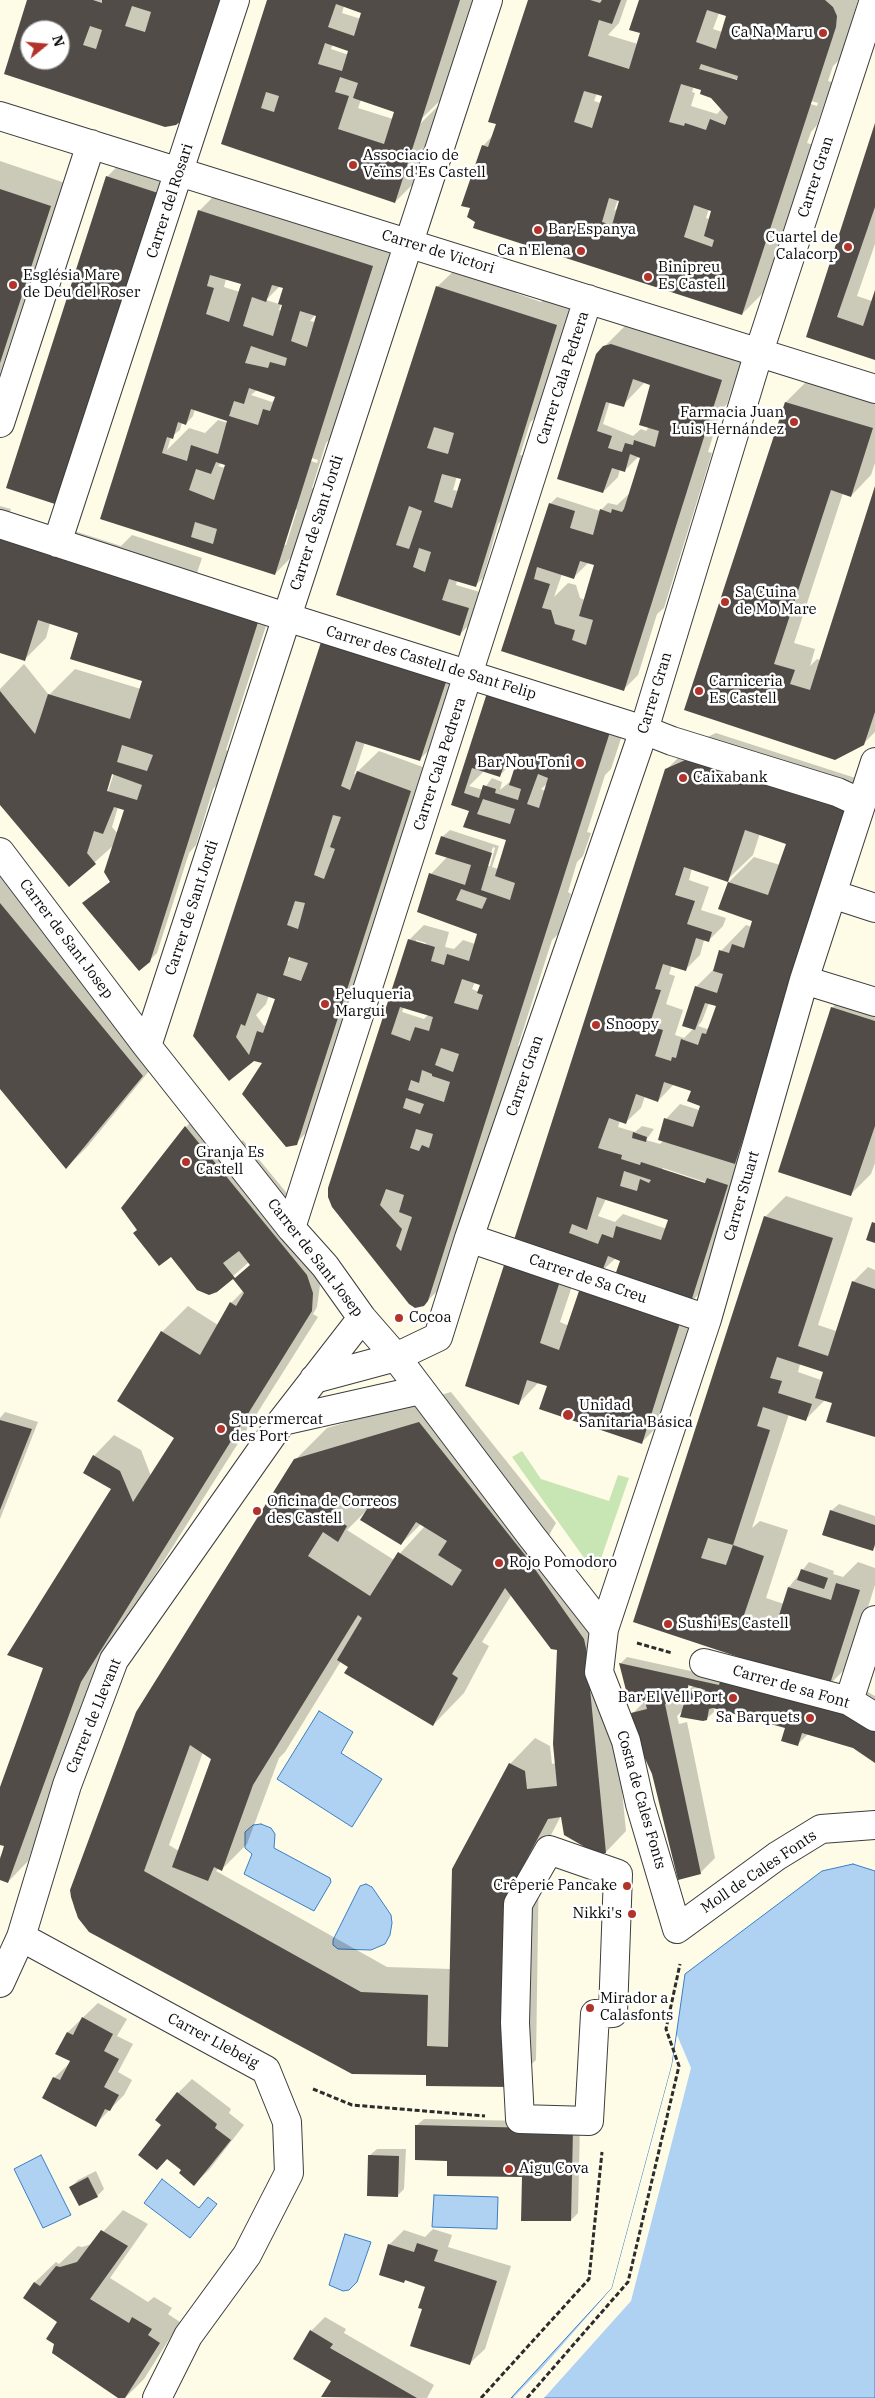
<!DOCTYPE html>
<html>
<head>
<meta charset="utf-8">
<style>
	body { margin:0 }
	#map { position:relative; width:875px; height:2398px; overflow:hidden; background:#fefce7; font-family:"IBM Plex Serif",serif }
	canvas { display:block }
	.north { position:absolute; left:20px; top:20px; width:50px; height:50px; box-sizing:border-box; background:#fff; border:1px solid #9d9d9d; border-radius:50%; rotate:73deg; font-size:14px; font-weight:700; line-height:20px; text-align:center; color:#0a0a0a }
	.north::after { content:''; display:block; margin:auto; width:18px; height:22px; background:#b1332a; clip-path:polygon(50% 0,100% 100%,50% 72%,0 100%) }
</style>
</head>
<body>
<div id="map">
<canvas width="875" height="2398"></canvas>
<div class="north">N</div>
</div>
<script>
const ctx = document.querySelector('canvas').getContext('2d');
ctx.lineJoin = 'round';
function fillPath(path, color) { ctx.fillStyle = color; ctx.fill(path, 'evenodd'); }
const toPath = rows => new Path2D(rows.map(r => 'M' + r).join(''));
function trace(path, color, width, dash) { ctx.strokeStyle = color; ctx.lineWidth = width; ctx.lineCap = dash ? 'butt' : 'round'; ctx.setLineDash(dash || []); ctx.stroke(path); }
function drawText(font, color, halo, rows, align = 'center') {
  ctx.font = font + ' "IBM Plex Serif",serif'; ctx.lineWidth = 5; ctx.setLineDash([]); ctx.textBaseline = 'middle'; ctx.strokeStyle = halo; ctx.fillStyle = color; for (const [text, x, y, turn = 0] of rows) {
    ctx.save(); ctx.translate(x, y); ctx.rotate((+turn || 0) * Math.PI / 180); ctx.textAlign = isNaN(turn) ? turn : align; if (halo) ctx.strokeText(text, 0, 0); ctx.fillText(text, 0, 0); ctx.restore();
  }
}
fillPath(toPath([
	[522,1451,541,1479,609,1501,618,1475,629,1478,597,1570,592,1569,512,1457]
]), '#c8e5b4');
const water = toPath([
	[319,1711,353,1732,341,1753,382,1779,352,1827,277,1779,319,1711],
	[261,1824,271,1828,275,1834,274,1848,330,1878,331,1882,314,1911,244,1874,252,1854,245,1848,245,1832,253,1825,261,1824],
	[853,1864,875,1871,875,2398,511,2398,612,2288,672,2065,685,1974,822,1871,853,1864],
	[366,1884,372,1887,391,1915,392,1923,390,1935,385,1944,371,1950,338,1949,333,1945,333,1940,360,1886,366,1884],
	[41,2155,71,2215,43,2228,14,2169,41,2155],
	[162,2179,199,2208,208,2197,217,2204,190,2238,144,2203,162,2179],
	[434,2195,498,2197,497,2229,432,2227,434,2195],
	[345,2234,371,2242,357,2282,349,2290,343,2291,329,2285,345,2234]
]);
fillPath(water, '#afd2f2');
trace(water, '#3a7ec5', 1);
fillPath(toPath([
	[677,2035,691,2068,631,2301,544,2398,513,2398,543,2367,612,2288,672,2065]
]), '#fefce7');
fillPath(toPath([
	[29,0,234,0,203,95,5,74],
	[30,30,60,30,60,60,30,60],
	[269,0,480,0,447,94,420,120,420,124,440,104,416,181,395,202,222,143],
	[344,6,363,12,361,19,342,13],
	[333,44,348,49,349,55,331,49],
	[361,100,397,111,393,119,358,108],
	[529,0,627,0,619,23,608,35,638,44,642,32,640,0,858,0,851,23,854,24,844,55,833,66,828,81,832,82,817,125,811,132,807,143,814,145,785,235,780,240,763,293,742,314,483,146,494,134],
	[719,13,728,15,722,32,713,29],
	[732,78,818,103,817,106,736,81],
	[694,86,703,89,722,108,717,114,691,106,695,93,692,92],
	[597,93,604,95,601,103,594,101],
	[618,199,621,200,619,207,614,211],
	[709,209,713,210,710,219,706,218],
	[875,126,875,244,857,296,872,301,875,292,875,359,808,336],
	[132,151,183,167,129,334,107,177],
	[0,161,71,185,0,405],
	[214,196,397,241,369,332,362,338,332,437,326,443,312,488,319,490,300,548,275,574,102,518,199,211],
	[226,279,242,284,240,292,224,287],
	[280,286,284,287,279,304,266,300],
	[281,304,284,305,282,311,279,310],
	[315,315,318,316,316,322,310,321],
	[257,390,276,396,276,398,272,402,251,395],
	[195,409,229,420,228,423,218,420,205,433,189,428,167,450,171,437,180,430,182,422,186,424,193,416],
	[240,435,318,460,317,463,240,438],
	[221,463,226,464,225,468,218,466],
	[295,509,297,510,286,545,283,545],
	[463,262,521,280,516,293,541,302,547,296,577,304,543,409,530,423,520,455,524,456,505,517,498,524,483,578,475,586,457,580,456,585,483,593,474,620,460,634,338,594,437,287],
	[457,476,462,478,458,491,453,490],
	[637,324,742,359,727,404,721,410,708,452,712,453,664,608,657,614,638,675,623,690,502,651,550,504,557,497,600,511,608,503,617,505,630,493,641,458,639,456,624,471,620,469,618,477,603,492,558,478,604,347,625,326],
	[645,382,652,384,649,427,646,431,641,429,633,436,603,424,610,401,623,405],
	[589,562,596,565,585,600,580,598,576,585,568,583,554,597,562,574,574,577],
	[807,381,875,402,875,463,871,475,851,496,843,493,794,643,815,649,810,666,817,659,820,660,875,489,875,732,863,744,686,709,786,402],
	[0,506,11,509,5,526,65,528,121,546,132,535,202,558,195,579,273,604,226,750,230,752,221,781,213,789,196,845,189,853,157,953,149,961,84,903,111,881,114,845,69,885,0,803,0,689,24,664,49,695,75,669,141,689,144,680,81,628,50,623,46,638,25,659,0,652],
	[111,773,114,773,108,791,104,795],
	[118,807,125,809,118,834,112,827],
	[460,664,434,745,420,759,365,742,354,775,379,751,431,770,317,1122,296,1143,264,1062,254,1059,230,1079,270,800],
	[296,939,289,961,286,961],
	[269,995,276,1000,269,1022,264,1026,256,1015,266,1004],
	[509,672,543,683,541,691,599,709,605,703,630,711,611,769,605,775,587,832,591,833,583,856,577,862,568,892,571,894,558,934,552,940,518,1046,522,1047,502,1111,495,1117,490,1135,496,1137,451,1278,425,1303,343,1219,409,940,424,925,449,932,445,947,454,949,463,940,475,944,478,933,431,874,448,856,442,837,450,830,499,846,492,867,498,869,507,839,471,810,453,804,488,693],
	[519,756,512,780,500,790,502,782,492,778,483,790,469,786,484,771,499,776],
	[549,782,545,791,541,789],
	[493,847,495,848,490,866,487,866],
	[416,940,426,943,426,946,416,943],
	[475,982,481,984,479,992,472,989],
	[404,1007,428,1015,424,1019,402,1012],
	[716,733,874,784,749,1148,737,1161,748,1165,724,1210,713,1245,721,1248,711,1282,693,1300,700,1302,662,1422,641,1443,548,1386,539,1382,519,1403,524,1245,666,770,692,744],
	[760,833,788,843,780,865,754,857,729,882,720,908,754,920,752,927,746,925,721,951,715,968,696,987,694,1028,684,1038,675,1035,683,1010,666,1004,675,976,669,974,672,965,685,970,700,955,704,940,708,941,723,926,726,918,701,910,709,887,689,880,692,868,727,880,753,855],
	[709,1003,717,1005,711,1025,707,1029,698,1026,702,1021],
	[674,1084,692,1090,701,1105,699,1110,680,1104,666,1119,664,1140,660,1144,646,1140,654,1129,642,1126,635,1132,618,1127,620,1120,626,1122,641,1108,645,1096,658,1101],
	[663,1168,711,1184,711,1186,661,1170],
	[606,1199,670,1220,667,1229,623,1214,615,1222,598,1216],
	[616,1258,622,1260,617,1274,604,1269],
	[579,1265,599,1272,569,1326,560,1322],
	[0,858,163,1054,87,1147,67,1167,0,1087],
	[846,993,875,1002,875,1163,871,1174,851,1194,832,1008],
	[207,1106,238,1144,243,1140,304,1214,314,1268,320,1285,317,1307,313,1314,318,1317,101,1660,28,1861,8,1882,0,1879,0,1857,6,1846,0,1843,0,1790,112,1488,94,1456,114,1435,141,1450,151,1476,176,1437,119,1401,162,1332,188,1306,218,1325,231,1303,244,1290,251,1264,249,1262,216,1291,139,1230,122,1208,186,1127],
	[786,1196,853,1218,818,1325,836,1331,853,1282,868,1267,875,1270,875,1436,833,1403,825,1400,805,1420,789,1414,752,1528,760,1521,788,1530,766,1598,784,1604,789,1587,809,1562,834,1571,833,1574,843,1577,858,1562,875,1568,875,1585,850,1664,828,1686,857,1686,875,1696,875,1762,853,1747,808,1734,798,1744,786,1728,714,1707,714,1712,706,1719,683,1710,677,1716,679,1724,687,1722,715,1858,700,1873,653,1774,633,1713,646,1700,620,1664,627,1657,722,1678,812,1679,635,1621,765,1217],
	[800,1364,824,1371,821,1380,798,1372],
	[691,1685,694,1685,689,1690,684,1707,681,1693],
	[451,1392,556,1523,548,1537,605,1618,626,1831,606,1852,563,1812,539,1858,536,2060,510,2085,428,2074,79,1918,74,1908,72,1890,295,1460,327,1428],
	[365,1512,401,1544,421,1524,425,1526,394,1560,347,1530],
	[512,1594,558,1649,556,1763,552,1764,550,1746,535,1738,510,1764,451,1969,387,1967,216,1871,219,1868,222,1869,247,1844,279,1758,285,1752,341,1661,433,1725,464,1693,489,1646,482,1642],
	[203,1752,212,1760,179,1851,169,1845],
	[5,1412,38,1422,0,1519,0,1418],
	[839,1504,875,1516,875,1547,872,1550,831,1511],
	[98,2003,127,2019,117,2036,133,2044,118,2072,132,2080,124,2095,95,2125,54,2078,72,2061,68,2032],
	[192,2079,231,2109,229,2113,244,2125,209,2170,194,2184,182,2170,178,2093],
	[424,2119,580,2122,578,2213,571,2220,523,2176,416,2126],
	[377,2149,406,2149,404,2189,397,2196,369,2156],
	[96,2171,104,2189,97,2196,71,2187,78,2180],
	[123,2210,148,2224,110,2278,148,2302,154,2297,172,2308,168,2314,180,2322,144,2379,125,2398,121,2398,59,2321,25,2298,35,2282,56,2262,59,2264,78,2246,82,2247,92,2244],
	[433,2229,452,2235,448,2247,511,2266,485,2349,470,2363,424,2309,426,2286,407,2279,404,2282,389,2245,404,2230,425,2237],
	[325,2317,346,2329,344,2333,434,2385,427,2398,323,2397,332,2380,311,2331]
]), '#0003');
fillPath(toPath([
	[27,0,93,0,102,3,102,0,221,0,181,121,176,125,165,127,4,74],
	[132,6,151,12,145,32,125,26],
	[90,26,102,30,96,49,83,45],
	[30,30,60,30,60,60,30,60],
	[267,0,460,0,395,203,221,144],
	[336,4,361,13,354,36,328,27],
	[325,43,348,51,342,71,318,64],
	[340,77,358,83,353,98,394,112,384,144,338,129,349,96,335,92],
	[266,92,279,96,274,112,261,108],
	[528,0,590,0,600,3,602,0,621,0,612,24,599,20,588,56,629,69,640,33,629,30,639,0,825,0,833,7,837,16,836,27,742,315,473,228,475,222,467,217,470,208,461,206,482,145,488,147,496,124,488,122],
	[707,10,726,16,716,49,696,42],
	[701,64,738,76,737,80,699,69],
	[681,84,701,90,700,94,711,98,728,117,725,125,710,119,706,130,685,123,684,126,669,122],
	[584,91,602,96,592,128,574,122],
	[609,198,619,201,612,225,602,222],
	[694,205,711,211,704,236,714,240,712,247,684,237],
	[875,123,875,207,837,317,863,326,875,290,875,360,806,337],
	[106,176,158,193,58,505,6,488],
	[0,189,51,206,0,363],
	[198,210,373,266,275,575,100,519],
	[210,275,241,284,229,322,206,314,214,288,207,286],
	[272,285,283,288,278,304,282,305,273,336,243,326,252,297,266,302],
	[300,311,316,316,307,347,291,341],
	[251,346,287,358,285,366,270,362,268,368,245,363],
	[249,388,275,397,270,411,263,409,258,425,229,416,234,401,244,404],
	[191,409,227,421,218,454,191,445,187,461,162,453,167,437,173,439,178,422,186,425],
	[216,462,225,465,214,500,189,490,196,469,211,474],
	[195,522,217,529,213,544,191,537],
	[436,286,557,325,476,587,449,579,442,600,469,608,460,636,336,595],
	[434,427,454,433,448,454,427,448],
	[442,474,461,479,452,508,434,502],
	[409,506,422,511,409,549,396,545],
	[419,548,431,552,425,572,413,567],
	[611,344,722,380,624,691,501,651,549,503,575,511,570,528,593,535,600,509,611,513,612,509,622,512,624,509,640,458,630,454,625,472,612,468,603,493,557,479,596,354,603,346],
	[633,379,650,385,639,425,659,431,655,447,634,440,633,445,625,443,622,452,608,448,612,436,597,431,606,402,624,407],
	[580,561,594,565,579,616,593,620,586,645,572,640,575,630,555,624,551,610,542,608,550,584,534,579,537,567,574,579],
	[785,402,873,428,851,497,831,490,774,664,795,670,790,684,810,690,875,486,875,712,864,745,835,760,684,710],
	[0,533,259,619,150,962,139,971,82,903,110,882,104,872,124,810,114,807,103,834,94,831,87,853,96,864,69,887,0,805,0,691,35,734,48,694,130,719,142,681,70,659,78,633,38,620,25,661,0,653],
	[122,745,153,755,147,771,117,762],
	[112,774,142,785,137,800,107,791],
	[322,639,447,679,420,761,356,741,341,786,350,790,357,771,411,791,297,1145,286,1147,242,1094,262,1063,254,1061,229,1081,193,1036],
	[333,815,341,817,330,847,335,849,324,879,314,875],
	[295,901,305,903,298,929,287,925],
	[289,957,308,963,301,981,283,975],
	[257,993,275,999,263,1033,257,1031,249,1055,236,1037,241,1024,245,1026],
	[487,693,610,732,428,1301,424,1306,415,1308,409,1304,332,1207,328,1197,328,1188,408,939,435,947,431,961,444,965,447,954,469,961,477,934,417,912,429,873,465,885,471,865,435,854,441,836,492,853,481,890,510,900,515,883,495,876,506,840,463,827,469,811,451,805],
	[508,753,518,757,509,785,521,789,518,800,495,793,496,789,483,785,479,798,464,793,472,768,500,777],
	[538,774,548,778,539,808,527,804],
	[483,799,515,809,510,824,477,814],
	[461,889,487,898,482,909,456,900],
	[462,979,480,985,477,993,483,995,478,1010,454,1003],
	[400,1007,433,1017,429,1031,415,1027,410,1041,391,1034],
	[441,1048,459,1054,453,1072,435,1065],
	[422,1070,432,1074,432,1076,450,1082,444,1102,408,1090,411,1080,419,1083],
	[406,1098,424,1104,420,1114,403,1108],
	[416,1129,433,1134,429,1148,422,1145,419,1151,410,1148],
	[386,1189,404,1195,399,1212,412,1217,401,1251,396,1246,402,1229,380,1205],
	[690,758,849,810,735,1164,658,1140,664,1118,693,1127,700,1106,687,1101,691,1091,664,1082,658,1102,636,1094,626,1124,609,1118,598,1148,622,1155,621,1159,640,1165,641,1162,705,1183,707,1178,728,1185,690,1305,614,1278,620,1261,608,1256,601,1274,513,1243,665,769],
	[745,830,786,844,768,895,728,882,718,909,752,921,744,948,732,944,729,953,719,950,713,971,723,974,717,993,695,986,682,1026,695,1030,705,1003,716,1006,706,1034,702,1033,698,1045,681,1039,676,1058,672,1057,671,1061,655,1056,663,1030,649,1026,661,990,655,989,663,964,686,971,696,938,709,942,712,932,687,924,695,901,675,895,684,867,728,882],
	[624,1171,651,1180,649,1183,640,1179,637,1191,620,1186],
	[597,1197,668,1220,661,1240,616,1226,613,1238,602,1234,598,1244,569,1233,572,1224,587,1230],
	[0,903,143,1076,66,1169,0,1089],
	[831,1007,875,1021,875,1126,851,1196,778,1172],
	[185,1126,307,1275,313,1293,312,1311,81,1682,8,1883,0,1880,0,1859,4,1846,0,1845,0,1787,43,1668,7,1655,111,1489,83,1473,93,1455,120,1471,133,1502,174,1438,117,1401,161,1331,200,1355,230,1302,236,1306,244,1293,233,1279,217,1292,209,1295,197,1290,171,1257,159,1266,133,1233,137,1230,121,1208],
	[239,1251,250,1265,235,1278,223,1263],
	[633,1132,647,1137,646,1142,632,1138],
	[764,1216,833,1238,798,1346,828,1356,852,1281,875,1289,875,1437,826,1422,832,1403,815,1398,823,1372,777,1357,770,1378,782,1381,778,1393,812,1404,806,1421,763,1407,757,1426,770,1430,733,1545,708,1538,701,1558,726,1565,733,1545,764,1556,743,1618,775,1628,788,1587,831,1600,836,1583,860,1590,829,1687,633,1622],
	[872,1222,875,1223,875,1243,866,1240],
	[505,1262,560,1281,540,1343,559,1350,580,1288,680,1323,642,1444,539,1409,547,1386,527,1380,519,1405,465,1386],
	[0,1420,32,1429,0,1510],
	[419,1422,525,1555,584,1639,586,1648,606,1853,597,1854,564,1835,561,1817,548,1819,513,1885,511,2087,426,2086,426,2075,352,2074,89,1932,78,1918,71,1897,70,1890,136,1712,294,1459],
	[344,1495,367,1509,360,1520,401,1545,416,1522,447,1541,438,1555,462,1570,452,1586,398,1552,370,1596,308,1556,323,1532,338,1542,347,1526,331,1516],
	[505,1588,551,1649,557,1650,553,1744,557,1786,527,1789,525,1771,509,1763,452,1869,448,2047,427,2046,428,1995,361,1992,144,1871,190,1745,211,1759,172,1867,208,1881,214,1867,222,1871,253,1785,358,1615,362,1618,337,1660,348,1667,344,1673,433,1726,458,1678,452,1674],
	[830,1510,875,1525,875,1544,873,1551,822,1535],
	[801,1569,828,1578,824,1589,797,1580],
	[619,1663,719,1685,722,1675,835,1706,875,1727,875,1763,853,1748,802,1733,798,1746,781,1741,785,1728,713,1708,709,1709,707,1720,703,1721,680,1717,688,1690,665,1704,701,1874,678,1880,652,1774,638,1743,631,1713,647,1709,645,1701,628,1698],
	[688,1685,705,1690,707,1695,688,1690],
	[82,2017,113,2034,104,2051,119,2059,104,2087,119,2095,110,2111,105,2109,96,2127,42,2098,53,2077,60,2080,70,2061,55,2054,67,2032,73,2035],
	[177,2092,217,2124,215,2128,231,2140,194,2186,179,2173,181,2170,167,2159,157,2170,138,2155,161,2125,155,2120],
	[415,2125,573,2129,571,2221,521,2221,522,2177,447,2176,447,2161,415,2160],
	[368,2155,399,2156,398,2197,367,2196],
	[88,2177,98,2197,79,2206,69,2187],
	[101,2230,128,2246,90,2299,129,2323,132,2317,152,2329,148,2335,160,2343,125,2398,118,2398,52,2353,54,2344,46,2339,57,2322,23,2298,34,2282,40,2286,56,2266,60,2267,77,2262],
	[417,2243,438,2250,434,2261,497,2281,470,2365,410,2346,422,2309,418,2308,425,2287,405,2280,404,2283,379,2275,388,2244,414,2252],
	[310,2330,333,2344,330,2348,417,2398,321,2397,331,2381,293,2359]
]), '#514c47');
const street = toPath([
	[0,116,875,389],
	[0,423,91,144],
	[0,524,286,617,644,730,672,741,837,792,861,803],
	[57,543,235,0],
	[875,762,804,980,707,1319,604,1629,599,1672,626,1741,640,1804,677,1929,777,1856,821,1829,875,1825],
	[0,852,147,1046,291,1228,325,1266,362,1318,396,1357,532,1537,604,1629],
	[832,894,875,908],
	[804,980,875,1002],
	[147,1046,488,0],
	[291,1228,588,299],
	[469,1238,707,1319],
	[314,1379,396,1357,438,1337,469,1238,644,730,759,352,874,0],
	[282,1421,420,1390],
	[704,1663,849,1701,875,1717],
	[849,1701,875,1620],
	[549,1850,618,1874,613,2013,595,2014,589,2121,520,2119,515,2023,518,1904,549,1850],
	[21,1937,266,2070,287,2122,289,2173,247,2255,188,2336,157,2398],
	[0,1983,21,1937,67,1785,114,1660,282,1421,362,1318]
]);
trace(street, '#3d3d3d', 30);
trace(toPath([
	[637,1643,672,1653],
	[313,2089,352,2105,485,2116],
	[481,2398,589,2279,602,2152],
	[527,2398,628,2282,679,2066,666,2029,680,1964]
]), '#2c2c2c', 3, [5, 2.5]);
trace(street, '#fff', 28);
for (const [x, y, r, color] of [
	[823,33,5,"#b1332a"],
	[353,165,5,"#b1332a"],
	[538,230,5,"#b1332a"],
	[848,247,5,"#b1332a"],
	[581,251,5,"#b1332a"],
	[648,277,5,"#b1332a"],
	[13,285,5,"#b1332a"],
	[794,422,5,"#b1332a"],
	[725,602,5,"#b1332a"],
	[699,691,5,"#b1332a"],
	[580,763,5,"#b1332a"],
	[683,778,5,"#b1332a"],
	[325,1004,5,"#b1332a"],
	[596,1025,5,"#b1332a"],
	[186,1162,5,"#b1332a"],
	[399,1318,5,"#b1332a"],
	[568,1415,6,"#b1332a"],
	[221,1429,5,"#b1332a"],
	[257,1511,5,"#b1332a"],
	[499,1563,5,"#b1332a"],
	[668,1624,5,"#b1332a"],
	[733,1698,5,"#b1332a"],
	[810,1718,5,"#b1332a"],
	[627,1886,5,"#b1332a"],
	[632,1914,5,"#b1332a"],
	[590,2008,5,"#b1332a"],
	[509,2169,5,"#b1332a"]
]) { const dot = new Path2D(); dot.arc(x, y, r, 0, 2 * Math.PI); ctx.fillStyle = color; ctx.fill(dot); trace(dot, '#fff', 2); }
drawText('15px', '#0a0a0a', '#fff', [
	["Ca Na Maru",813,33,"right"],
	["Associacio de",363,156],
	["Veïns d'Es Castell",363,173],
	["Bar Espanya",548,230],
	["Cuartel de",838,238,"right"],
	["Calacorp",838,255,"right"],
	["Ca n'Elena",571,251,"right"],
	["Binipreu",658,268],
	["Es Castell",658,285],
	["Església Mare",23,276],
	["de Deu del Roser",23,293],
	["Farmacia Juan",784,413,"right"],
	["Luis Hernández",784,430,"right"],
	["Sa Cuina",735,593],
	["de Mo Mare",735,610],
	["Carniceria",709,682],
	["Es Castell",709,699],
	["Bar Nou Toni",570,763,"right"],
	["Caixabank",693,778],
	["Peluqueria",335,995],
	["Margui",335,1012],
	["Snoopy",606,1025],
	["Granja Es",196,1153],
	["Castell",196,1170],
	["Cocoa",409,1318],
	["Unidad",579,1406],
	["Sanitaria Básica",579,1423],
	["Supermercat",231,1420],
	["des Port",231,1437],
	["Oficina de Correos",267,1502],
	["des Castell",267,1519],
	["Rojo Pomodoro",509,1563],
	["Sushi Es Castell",678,1624],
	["Bar El Vell Port",723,1698,"right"],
	["Sa Barquets",800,1718,"right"],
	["Crêperie Pancake",617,1886,"right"],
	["Nikki's",622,1914,"right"],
	["Mirador a",600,1999],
	["Calasfonts",600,2016],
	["Aigu Cova",519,2169]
], 'left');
drawText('15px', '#0a0a0a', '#fff', [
	["Carrer Gran",816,177,-72],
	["Carrer del Rosari",170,201,-72],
	["Carrer de Victori",438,252,17],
	["Carrer Cala Pedrera",563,378,-72],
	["Carrer de Sant Jordi",317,523,-72],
	["Carrer des Castell de Sant Felip",431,663,17],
	["Carrer Gran",655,693,-73],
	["Carrer Cala Pedrera",440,764,-72],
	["Carrer de Sant Jordi",192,908,-72],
	["Carrer de Sant Josep",66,939,53],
	["Carrer Gran",525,1076,-71],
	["Carrer Stuart",742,1196,-74],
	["Carrer de Sant Josep",315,1258,52],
	["Carrer de Sa Creu",588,1279,19],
	["Carrer de sa Font",791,1687,16],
	["Carrer de Llevant",94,1716,-68],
	["Costa de Cales Fonts",641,1800,74],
	["Moll de Cales Fonts",759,1872,-34],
	["Carrer Llebeig",213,2041,28]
]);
</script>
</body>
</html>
